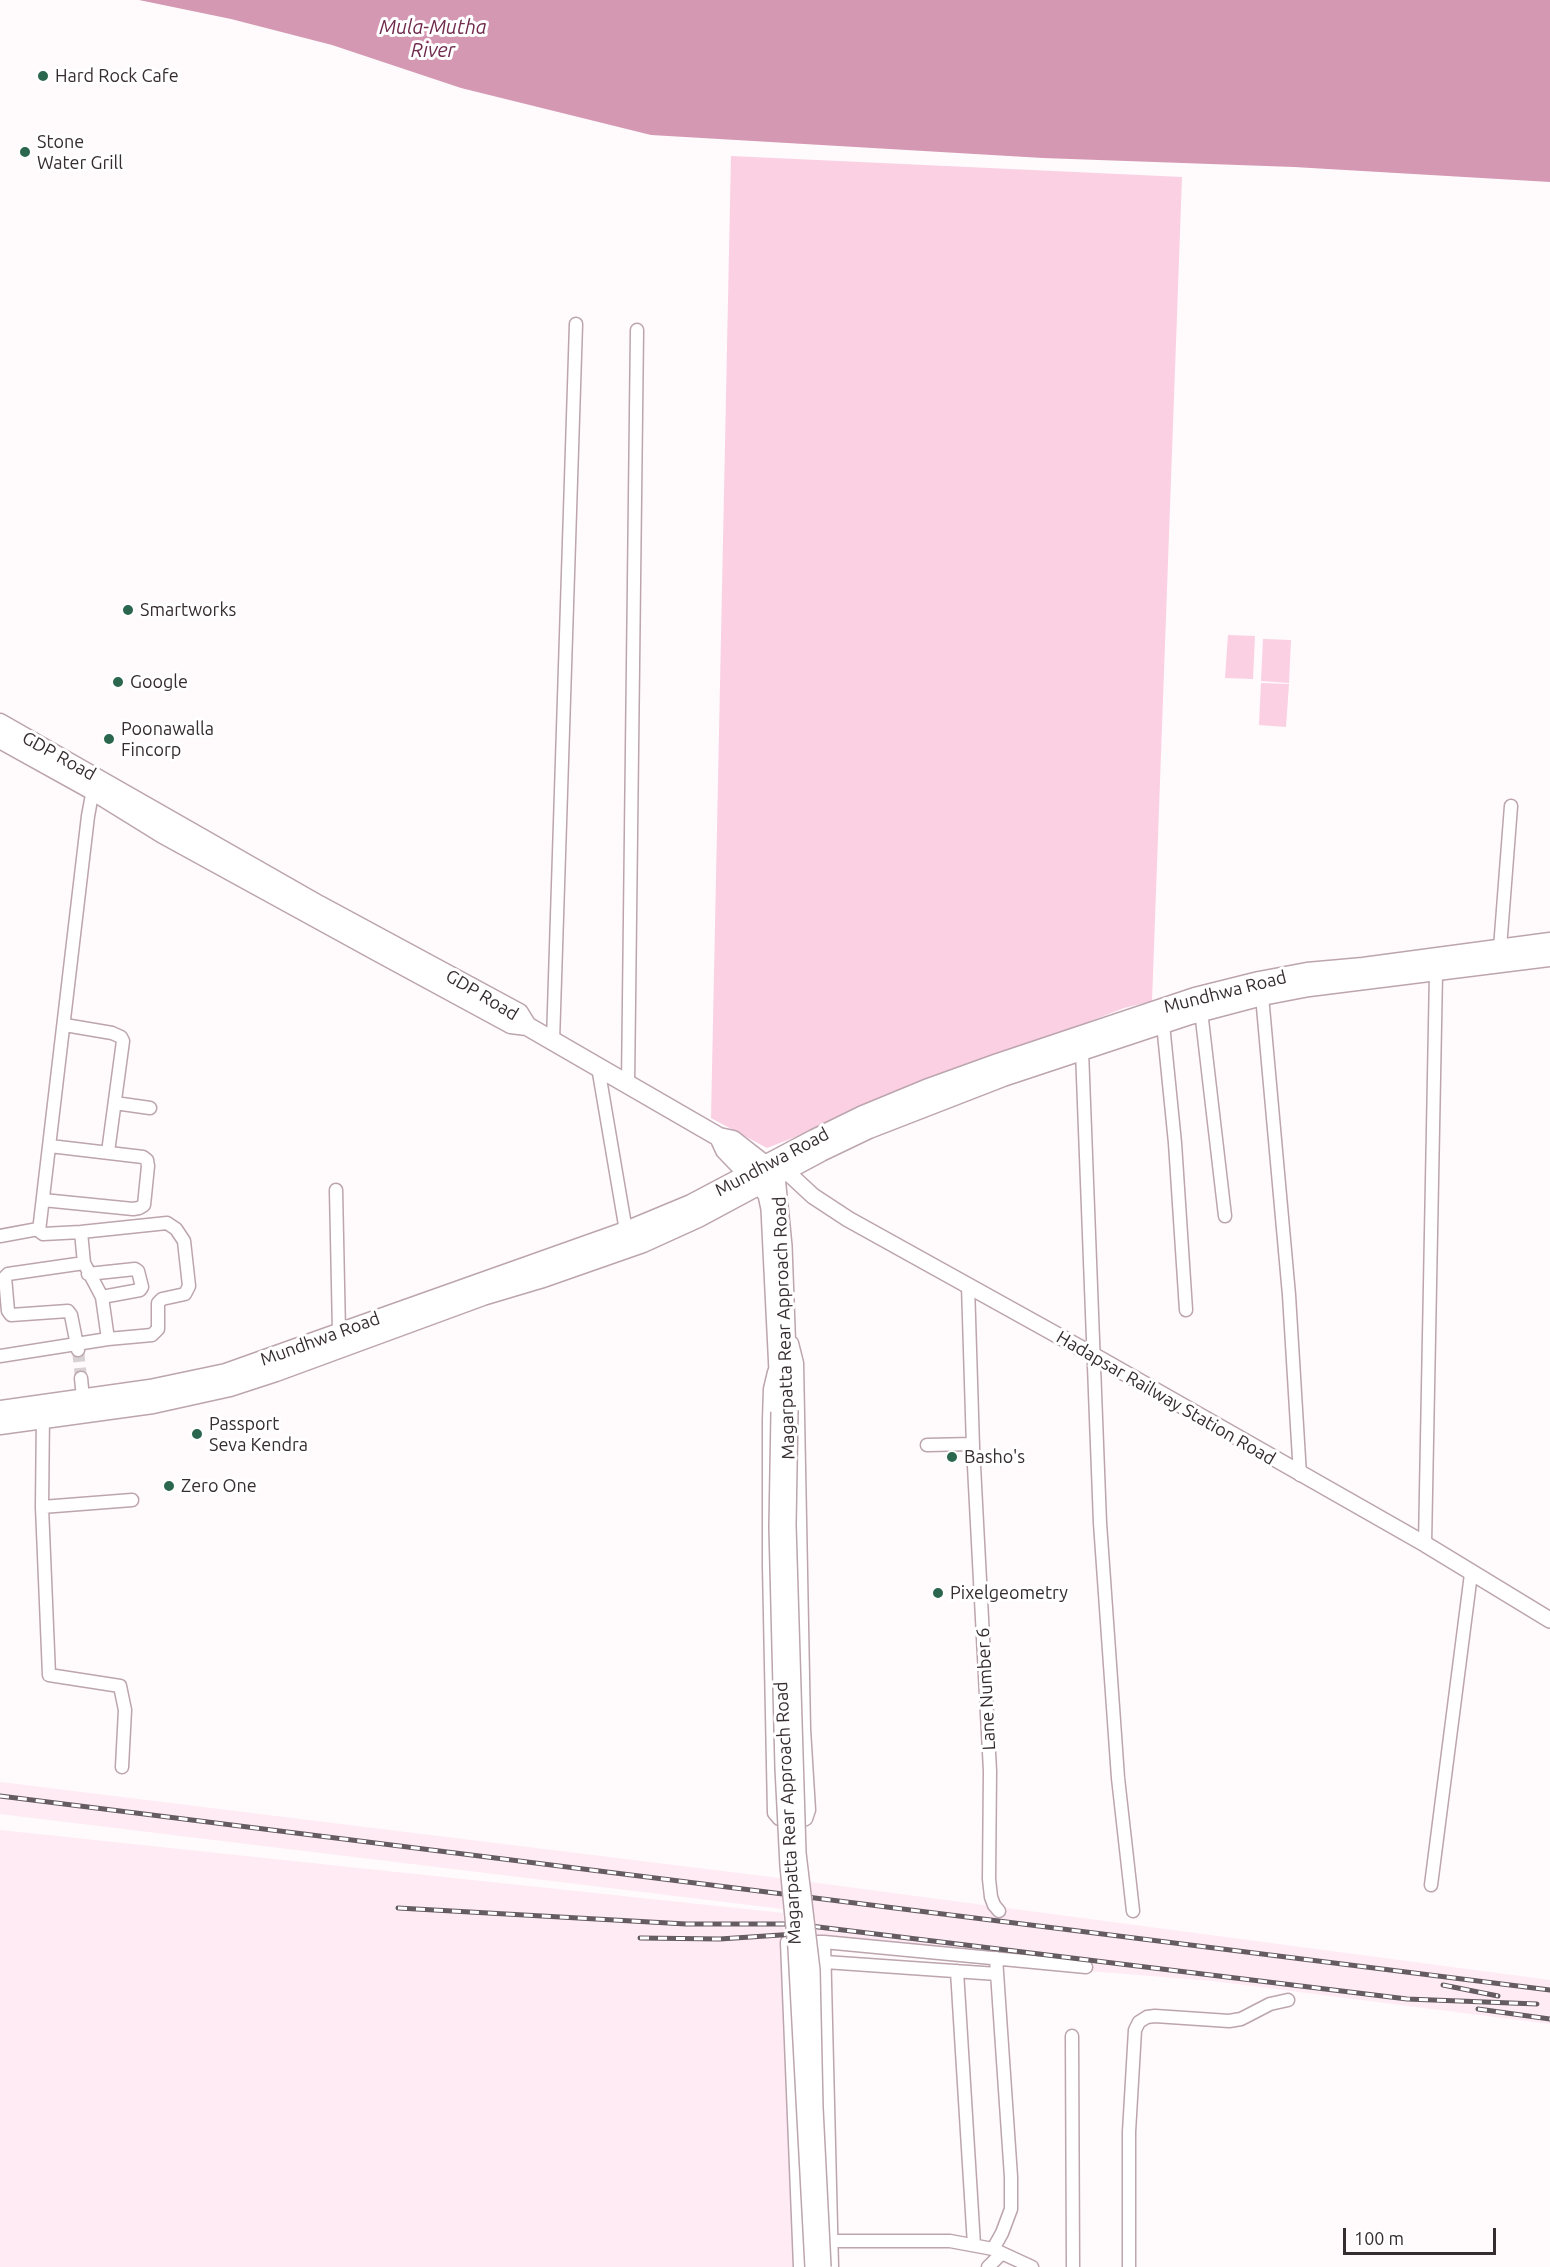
<!DOCTYPE html>
<html>
<head>
<meta charset="utf-8">
<style>
	body { margin:0 }
	#map { position:relative; width:1550px; height:2267px; overflow:hidden; background:#fffafc; font-family:Ubuntu,sans-serif }
	canvas { display:block }
	.scale { position:absolute; left:1343px; top:2228px; width:153px; height:27px; box-sizing:border-box; border:3px solid #362d31; border-top:0; padding-left:8px; font-size:18px; line-height:21px; white-space:nowrap; color:#362d31; -webkit-text-stroke:4px #fff; paint-order:stroke }
</style>
</head>
<body>
<div id="map">
<canvas width="1550" height="2267"></canvas>
<div class="scale">100 m</div>
</div>
<script>
const ctx = document.querySelector('canvas').getContext('2d');
ctx.lineJoin = 'round';
function fillPath(path, color) { ctx.fillStyle = color; ctx.fill(path, 'evenodd'); }
const toPath = rows => new Path2D(rows.map(r => 'M' + r).join(''));
function trace(path, color, width, dash) { ctx.strokeStyle = color; ctx.lineWidth = width; ctx.lineCap = dash ? 'butt' : 'round'; ctx.setLineDash(dash || []); ctx.stroke(path); }
function drawText(font, color, halo, rows, align = 'center') {
  ctx.font = font + ' Ubuntu,sans-serif'; ctx.lineWidth = 6; ctx.setLineDash([]); ctx.textBaseline = 'middle'; ctx.strokeStyle = halo; ctx.fillStyle = color; for (const [text, x, y, turn = 0] of rows) {
    ctx.save(); ctx.translate(x, y); ctx.rotate((+turn || 0) * Math.PI / 180); ctx.textAlign = isNaN(turn) ? turn : align; if (halo) ctx.strokeText(text, 0, 0); ctx.fillText(text, 0, 0); ctx.restore();
  }
}
fillPath(toPath([
	[0,1782,787,1879,1550,1980,1550,2024,1213,1981,805,1948,785,1937,783,1909,0,1814],
	[0,1830,783,1913,795,2267,0,2267]
]), '#ffebf3');
fillPath(toPath([
	[731,156,1182,177,1152,1001,1124,1008,767,1148,711,1118],
	[1228,635,1255,636,1253,679,1225,678],
	[1263,639,1291,640,1289,683,1261,681],
	[1261,683,1289,684,1286,727,1259,725]
]), '#fad0e2');
fillPath(toPath([
	[139,0,1550,0,1550,182,1294,167,1043,158,651,135,461,88,332,45,231,19]
]), '#d498b3');
trace(toPath([
	[78,1350,81,1378]
]), '#d7d1d3', 12, [12, 6]);
const minor = toPath([
	[1500,948,1511,806],
	[1262,996,1289,1295,1300,1475],
	[1201,1011,1225,1216],
	[1163,1024,1175,1143,1186,1310],
	[65,1025,112,1033,121,1037,123,1041,108,1152],
	[553,1041,576,324],
	[1082,1051,1100,1523,1118,1778,1133,1911],
	[598,1067,626,1231],
	[628,1085,637,330],
	[115,1103,150,1108],
	[336,1190,339,1332],
	[43,1200,133,1209,139,1208,144,1205,148,1166,147,1160,143,1157,50,1146],
	[81,1232,84,1263,102,1297,108,1339],
	[0,1236,38,1229],
	[88,1274,135,1269,138,1271,142,1287,140,1290,102,1297],
	[968,1285,973,1447,990,1771,989,1879,991,1897,994,1905,999,1911],
	[78,1350,71,1315,68,1311,11,1315,8,1311,5,1277,8,1274,84,1263],
	[0,1356,108,1339,152,1335,158,1329,158,1303,162,1299,185,1294,189,1286,184,1241,176,1229,167,1223,81,1232,43,1234,39,1231,88,816,94,784],
	[774,1372,770,1389,769,1420,769,1566,774,1813,779,1819,803,1820,806,1819,809,1810,804,1729,797,1363,792,1343],
	[81,1378,83,1398],
	[43,1413,42,1507,49,1675,120,1686,125,1710,122,1767],
	[927,1445,973,1444],
	[42,1507,132,1500],
	[1425,1544,1436,973],
	[1431,1885,1471,1574],
	[824,1942,832,2267],
	[825,1962,997,1974],
	[957,1971,974,2245],
	[1072,2036,1073,2267],
	[831,2241,950,2241,993,2249,1032,2267],
	[993,2249,1002,2233,1011,2209,1011,2177,996,1958],
	[800,2267,787,1942,824,1942,1086,1967],
	[988,2267,1001,2254],
	[1129,2267,1129,2132,1135,2030,1139,2022,1147,2017,1155,2016,1229,2021,1241,2019,1270,2004,1288,2000]
]);
const tertiary = toPath([
	[769,1169,777,1176,784,1246,790,1410],
	[786,1171,813,1196,848,1219,1093,1355,1425,1544,1550,1620],
	[752,1178,766,1195,769,1209,779,1412]
]);
const secondary = toPath([
	[0,723,319,905,519,1013,527,1026],
	[0,739,92,790,163,834,380,953,511,1024,527,1026,719,1137,733,1140,765,1165],
	[719,1137,725,1150,748,1174],
	[0,1410,150,1389,226,1373,271,1357,626,1231,691,1204,814,1139,863,1115,926,1089,998,1063,1195,997,1259,981,1307,972,1363,967,1550,942],
	[0,1425,153,1404,230,1387,276,1372,483,1296,540,1279,643,1243,698,1218,821,1152,869,1129,1003,1077,1190,1015,1262,996,1309,987,1550,957]
]);
trace(minor, '#bca5ae', 15);
trace(tertiary, '#bca5ae', 18);
trace(secondary, '#bca5ae', 21);
trace(minor, '#fff', 12);
trace(tertiary, '#fff', 15);
trace(secondary, '#fff', 18);
const rail = toPath([
	[0,1796,1550,1990],
	[398,1908,686,1924,794,1924,1407,1999,1537,2004],
	[640,1938,720,1939,811,1933],
	[1443,1985,1498,1996],
	[1478,2009,1550,2019]
]);
trace(rail, '#645c60', 5);
trace(rail, '#fff', 3, [9]);
const tertiaryBridge = toPath([
	[790,1410,788,1525,798,1853,812,1970,815,2108,823,2267],
	[779,1412,777,1527,783,1768,788,1866,796,1948,813,2267]
]);
trace(tertiaryBridge, '#bca5ae', 18, []);
trace(tertiaryBridge, '#fff', 15);
for (const [x, y, r, color] of [
	[43,76,6,"#2b664f"],
	[25,152,6,"#2b664f"],
	[128,610,6,"#2b664f"],
	[118,682,6,"#2b664f"],
	[109,739,6,"#2b664f"],
	[197,1434,6,"#2b664f"],
	[952,1457,6,"#2b664f"],
	[169,1486,6,"#2b664f"],
	[938,1593,6,"#2b664f"]
]) { const dot = new Path2D(); dot.arc(x, y, r, 0, 2 * Math.PI); ctx.fillStyle = color; ctx.fill(dot); trace(dot, '#fff', 2); }
drawText('18px', '#362d31', '#fff', [
	["Hard Rock Cafe",55,76],
	["Stone",37,142],
	["Water Grill",37,163],
	["Smartworks",140,610],
	["Google",130,682],
	["Poonawalla",121,729],
	["Fincorp",121,750],
	["Passport",209,1424],
	["Seva Kendra",209,1445],
	["Basho's",964,1457],
	["Zero One",181,1486],
	["Pixelgeometry",950,1593]
], 'left');
drawText('18px', '#362d31', '#fff', [
	["GDP Road",59,756,29],
	["Mundhwa Road",1225,992,-14],
	["GDP Road",482,995,31],
	["Mundhwa Road",772,1162,-28],
	["Magarpatta Rear Approach Road",784,1328,-92],
	["Mundhwa Road",320,1339,-20],
	["Hadapsar Railway Station Road",1166,1398,30],
	["Lane Number 6",986,1689,-93],
	["Magarpatta Rear Approach Road",788,1813,-93]
]);
drawText('italic 20px', '#702a4e', '#fff', [
	["Mula-Mutha",433,27],
	["River",433,50]
]);
</script>
</body>
</html>
